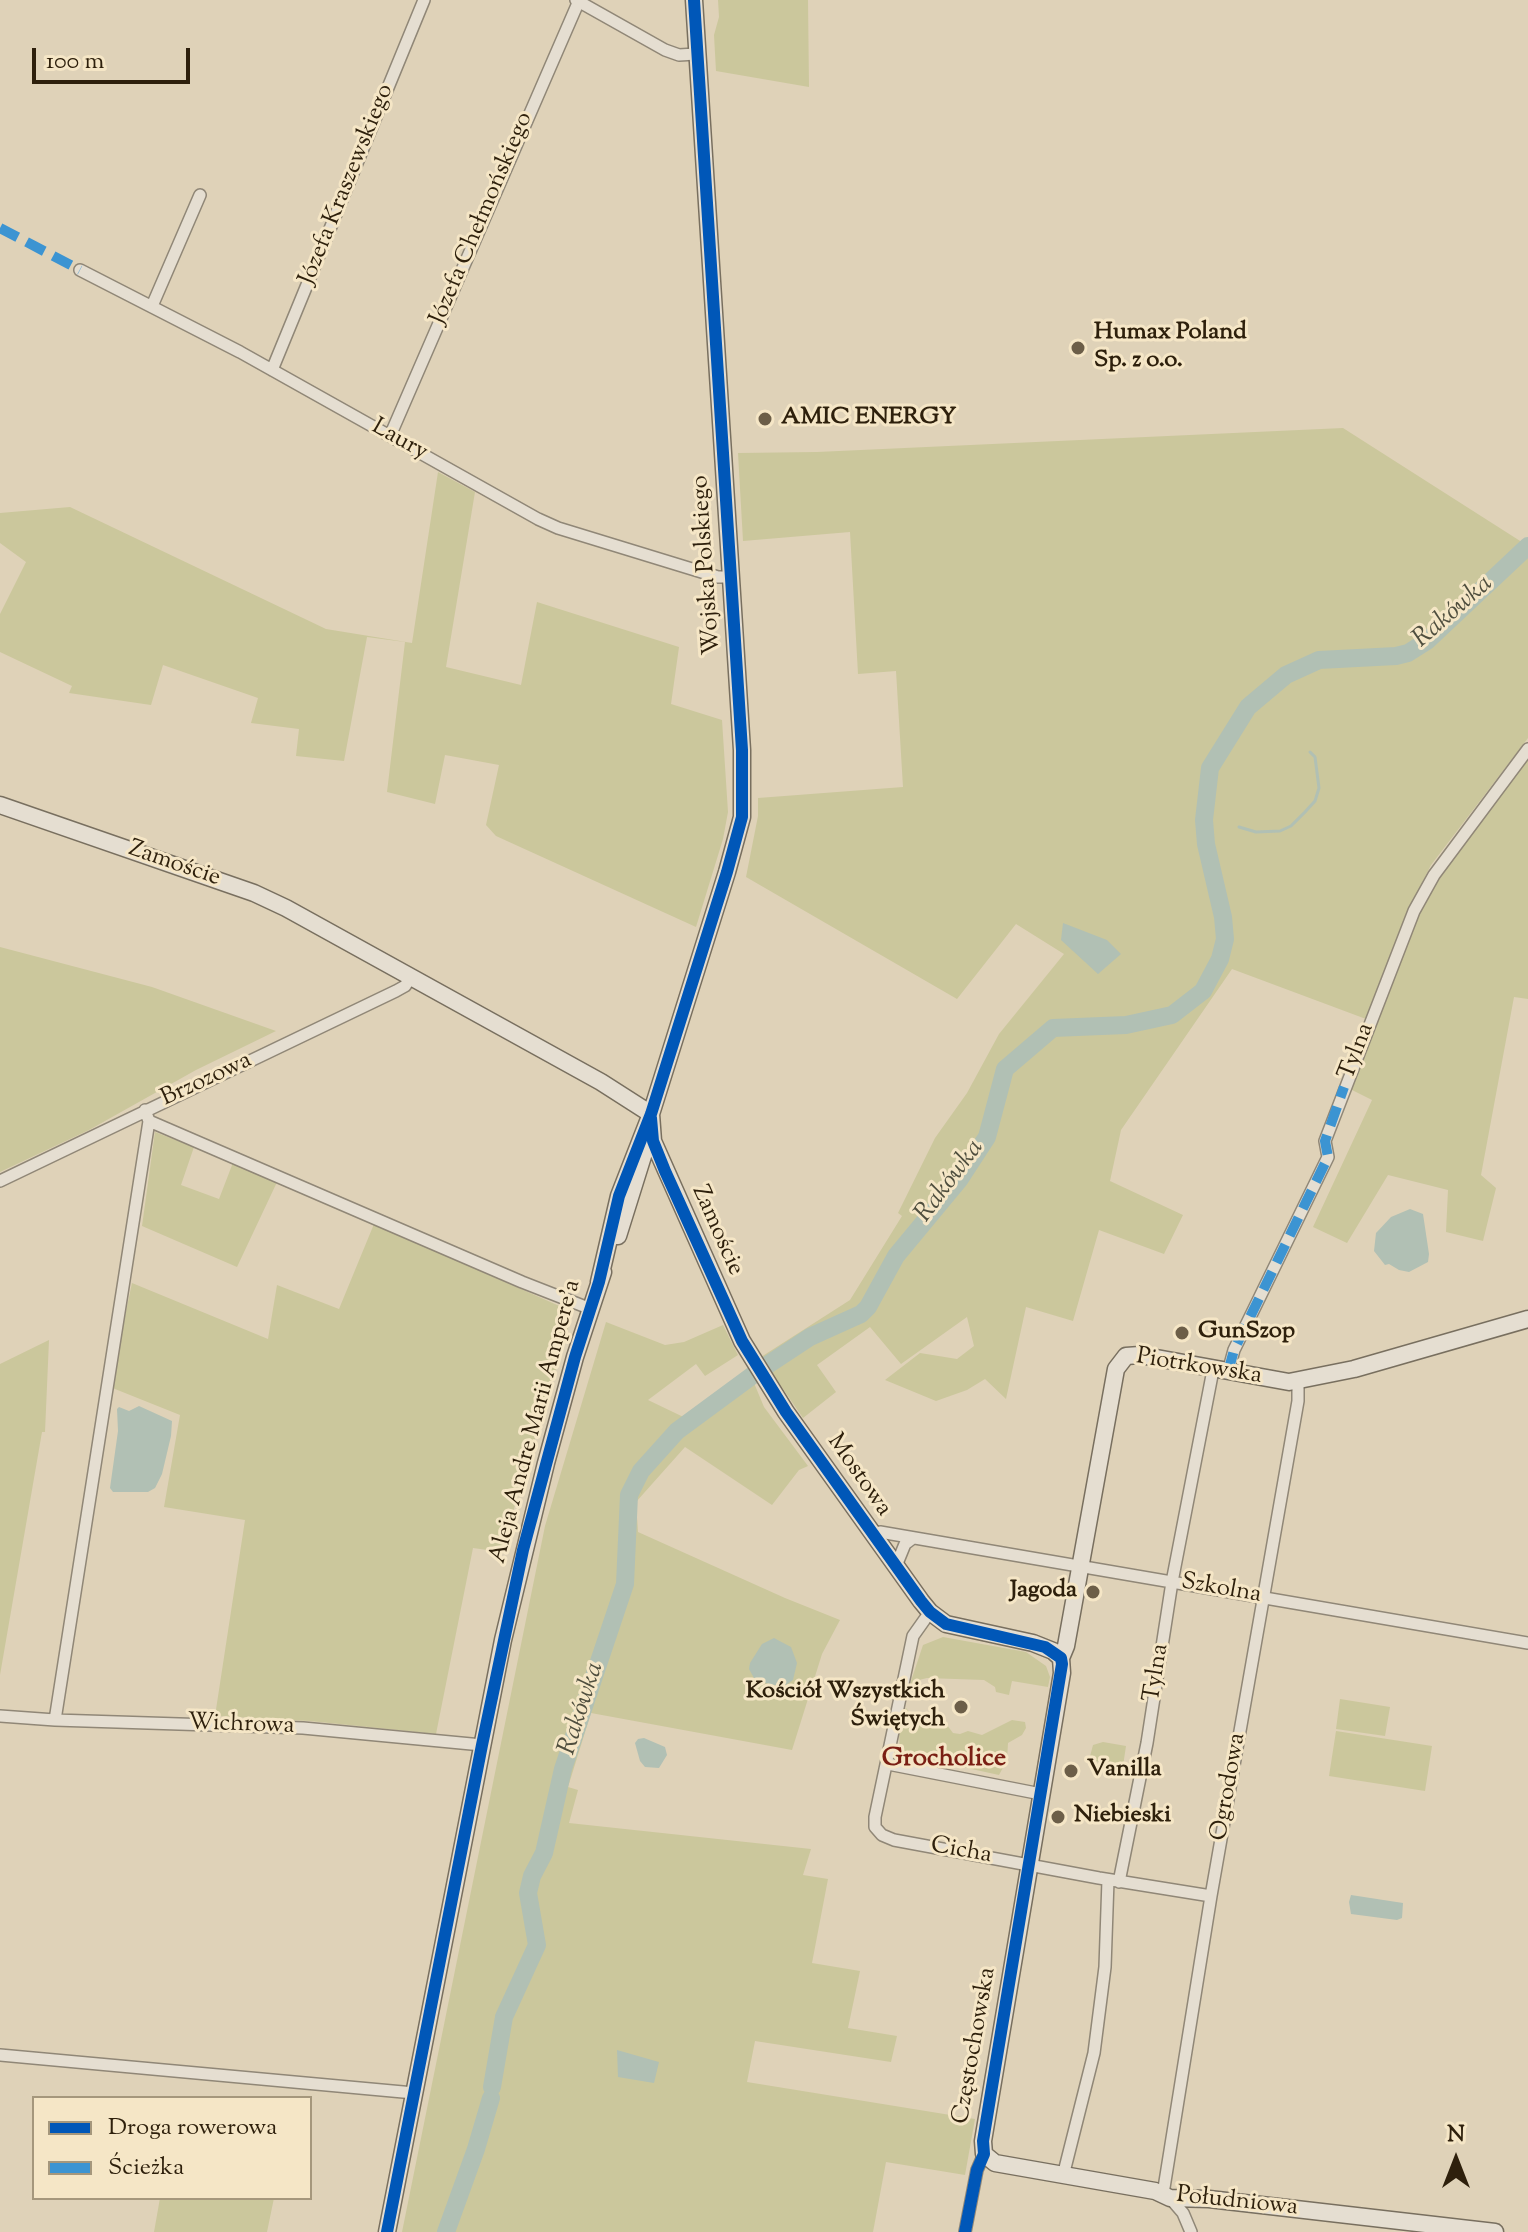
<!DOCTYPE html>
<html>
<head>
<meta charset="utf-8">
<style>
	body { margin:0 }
	#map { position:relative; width:1528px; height:2232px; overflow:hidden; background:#dfd2b8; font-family:"Sorts Mill Goudy",serif }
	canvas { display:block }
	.legend { position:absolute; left:32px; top:2096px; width:280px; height:104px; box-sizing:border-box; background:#f5e6c6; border:2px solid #a5977c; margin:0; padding:10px 14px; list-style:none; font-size:24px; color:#2e200c }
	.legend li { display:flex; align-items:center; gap:16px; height:40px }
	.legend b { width:40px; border:2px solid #a5977c }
	.north { position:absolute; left:1416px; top:2120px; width:80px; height:80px; -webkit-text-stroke:6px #f5e6c6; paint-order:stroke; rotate:0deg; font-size:22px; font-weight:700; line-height:32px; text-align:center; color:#2e200c }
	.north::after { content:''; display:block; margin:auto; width:28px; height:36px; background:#2e200c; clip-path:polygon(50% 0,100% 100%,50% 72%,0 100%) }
	.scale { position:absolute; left:32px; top:48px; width:158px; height:36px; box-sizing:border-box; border:4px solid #2e200c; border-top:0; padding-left:10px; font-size:24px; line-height:28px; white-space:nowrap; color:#2e200c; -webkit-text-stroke:6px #f5e6c6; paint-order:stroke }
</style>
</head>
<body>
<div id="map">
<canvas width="1528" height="2232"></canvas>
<ul class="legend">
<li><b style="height:10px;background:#0057b8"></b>Droga rowerowa</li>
<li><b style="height:10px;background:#3c94d2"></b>Ścieżka</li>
</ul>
<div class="north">N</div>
<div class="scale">100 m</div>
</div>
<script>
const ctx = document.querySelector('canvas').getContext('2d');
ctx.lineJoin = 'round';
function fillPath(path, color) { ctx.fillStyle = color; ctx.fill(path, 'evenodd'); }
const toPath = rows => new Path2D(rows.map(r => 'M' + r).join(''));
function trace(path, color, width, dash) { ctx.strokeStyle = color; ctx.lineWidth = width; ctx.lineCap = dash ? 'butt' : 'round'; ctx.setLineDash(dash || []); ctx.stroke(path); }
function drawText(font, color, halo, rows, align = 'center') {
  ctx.font = font + ' "Sorts Mill Goudy",serif'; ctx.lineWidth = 6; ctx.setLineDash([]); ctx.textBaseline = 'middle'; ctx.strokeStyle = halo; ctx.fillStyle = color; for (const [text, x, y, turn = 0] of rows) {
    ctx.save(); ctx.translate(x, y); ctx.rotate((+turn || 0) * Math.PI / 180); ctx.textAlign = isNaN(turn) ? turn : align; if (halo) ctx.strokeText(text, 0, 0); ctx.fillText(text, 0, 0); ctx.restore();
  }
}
fillPath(toPath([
	[718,0,808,0,809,87,716,71,714,35,719,17],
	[1343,428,1528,546,1528,738,1431,865,1411,905,1366,1019,1232,969,1121,1130,1110,1181,1183,1215,1164,1254,1099,1230,1073,1321,1026,1307,1006,1399,985,1379,967,1390,936,1401,885,1380,920,1353,957,1359,974,1346,967,1317,901,1364,870,1327,817,1365,836,1392,803,1418,761,1357,850,1300,902,1216,898,1213,935,1138,967,1093,999,1034,1064,954,1016,924,957,999,746,877,758,816,758,798,903,787,896,671,858,674,850,532,743,541,738,453,817,452],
	[438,472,475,492,446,667,521,685,537,602,679,647,671,704,722,720,728,812,723,839,696,927,496,836,486,825,499,765,445,755,435,804,387,792,405,642,367,637,344,761,296,756,299,729,251,723,258,698,163,665,151,705,69,693,72,686,0,652,0,614,26,562,0,543,0,513,70,507,326,629,412,643],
	[1528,755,1528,999,1514,997,1481,1175,1496,1188,1483,1241,1446,1232,1448,1190,1388,1175,1347,1243,1313,1227,1372,1100,1348,1088,1425,899],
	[0,947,152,987,276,1031,196,1070,89,1130,0,1172],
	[155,1132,194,1147,181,1185,219,1199,234,1160,278,1180,237,1267,142,1226],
	[374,1224,573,1312,501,1552,473,1548,436,1734,310,1721,215,1716,245,1520,164,1507,180,1415,110,1387,132,1283,268,1339,277,1285,339,1309],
	[606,1322,665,1345,684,1342,723,1325,738,1355,705,1376,696,1364,648,1400,698,1424,754,1383,764,1407,808,1466,799,1470,772,1505,685,1447,636,1502,638,1532,785,1598,840,1620,822,1654,792,1750,591,1713,568,1787,578,1790,569,1823,811,1849,803,1875,828,1879,812,1963,860,1971,848,2028,897,2036,891,2062,755,2041,747,2082,975,2119,965,2175,886,2162,873,2232,402,2232,545,1526],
	[49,1340,45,1432,42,1432,0,1675,0,1364],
	[943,1637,1026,1652,1046,1666,1050,1677,1048,1687,1012,1681,1009,1695,996,1692,995,1687,984,1680,927,1678,919,1680,916,1687,912,1687,910,1684,923,1645],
	[1340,1699,1390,1707,1385,1736,1336,1729],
	[906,1708,918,1723,947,1725,953,1733,960,1734,968,1731,982,1735,1012,1720,1025,1722,1026,1728,1022,1735,1008,1743,1007,1760,999,1775,903,1754,900,1752,899,1732,903,1712],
	[1336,1731,1432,1746,1425,1791,1329,1776],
	[1103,1742,1126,1746,1123,1766,1089,1760,1093,1745],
	[160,2198,274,2198,267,2232,154,2232]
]), '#cbc79c');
fillPath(toPath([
	[1063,923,1107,940,1121,954,1098,974,1061,940],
	[1410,1209,1423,1214,1429,1254,1428,1262,1409,1272,1399,1270,1389,1264,1385,1265,1374,1251,1376,1233,1391,1217],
	[139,1406,172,1421,171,1436,162,1474,155,1488,148,1492,113,1492,110,1488,118,1431,117,1409,119,1407,129,1411],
	[774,1638,791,1647,797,1663,793,1680,783,1687,761,1682,754,1678,749,1669,750,1663,762,1644],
	[644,1738,665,1747,667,1755,659,1768,645,1767,640,1761,635,1743,638,1739],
	[1351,1895,1403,1903,1402,1918,1397,1920,1351,1914,1349,1902],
	[617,2050,659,2062,654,2083,618,2077]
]), '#b1c0b4');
trace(toPath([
	[1239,827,1256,832,1280,831,1291,826,1305,812,1315,801,1319,788,1315,757,1310,752]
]), '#b1c0b4', 3);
trace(toPath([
	[766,1366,810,1337,861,1314,868,1307,896,1256,959,1180,987,1137,1005,1069,1053,1028,1126,1025,1172,1015,1203,991,1220,959,1225,939,1223,917,1206,844,1204,820,1210,768,1248,707,1286,675,1319,660,1396,656,1408,653,1427,641,1528,546],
	[492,2087,504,2017,537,1945,528,1893,532,1876,544,1853,563,1769,625,1584,629,1495,641,1471,677,1431,753,1375],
	[446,2232,476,2149,491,2098]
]), '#b1c0b4', 18);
const street = toPath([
	[576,0,665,50,679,55,696,54],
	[80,270,240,352,538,519,558,528,718,577,731,577],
	[152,306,200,195],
	[272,370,424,0],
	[390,436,578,3],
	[149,1121,522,1282,591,1309],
	[0,1181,396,991,405,986,411,977],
	[1228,1372,1234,1350,1328,1157,1325,1141,1414,911,1434,875,1528,749],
	[873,1534,880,1532,1528,1643],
	[896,1566,905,1544,913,1538],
	[930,1612,913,1636,875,1817,875,1827,882,1835,894,1840,1099,1878,1211,1896],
	[0,1716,55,1720,303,1728,482,1745],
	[55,1720,149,1121,145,1110],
	[888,1764,1041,1794],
	[1119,1882,1147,1743,1172,1582,1213,1370],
	[0,2055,414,2093],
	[1063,2176,1094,2053,1105,1967,1108,1880],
	[1163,2194,1211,1896,1298,1401,1298,1381],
	[1170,2198,1183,2213,1191,2232],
	[965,2232,977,2170,984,2154]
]);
const secondary = toPath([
	[0,805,254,893,286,908,601,1082,651,1114],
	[651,1114,653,1141,742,1341,786,1412,921,1601,930,1612,946,1624,1033,1643,1053,1651,1061,1658,1062,1673,983,2141,984,2154,995,2163,1155,2191,1170,2198,1209,2199,1495,2232],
	[618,1236,648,1140],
	[599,1282,619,1196,651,1114,727,872,742,817,742,750,694,0],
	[1061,1658,1066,1646,1116,1369,1126,1356,1140,1355,1289,1382,1354,1369,1528,1319],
	[387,2232,503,1640,546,1463,575,1357,603,1272]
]);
trace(street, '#908777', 14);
trace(secondary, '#786f5f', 19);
trace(street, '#e5ded1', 11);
trace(secondary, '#e5ded1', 16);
trace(toPath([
	[0,228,80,270],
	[1228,1372,1234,1350,1328,1157,1325,1141,1344,1087]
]), '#3c94d2', 10, [20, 10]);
trace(toPath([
	[651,1118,653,1141,665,1171,742,1341,786,1412,921,1601,930,1612,946,1624,1045,1647,1061,1658,1062,1664,983,2141,984,2154,977,2170,965,2232],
	[387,2232,482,1745,523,1550,575,1357,599,1282,619,1196,651,1114,727,872,742,817,742,750,694,0]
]), '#0057b8', 12);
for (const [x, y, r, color] of [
	[1078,348,8,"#6c5e48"],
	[765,419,8,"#6c5e48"],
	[1182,1333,8,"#6c5e48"],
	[1093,1592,8,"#6c5e48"],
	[961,1707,8,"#6c5e48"],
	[1071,1771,8,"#6c5e48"],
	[1058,1817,8,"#6c5e48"]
]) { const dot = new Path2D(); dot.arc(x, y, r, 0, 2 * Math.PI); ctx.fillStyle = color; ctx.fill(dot); trace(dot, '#f5e6c6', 3); }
drawText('24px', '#2e200c', '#f5e6c6', [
	["Józefa Kraszewskiego",348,185,-68],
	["Józefa Chełmońskiego",483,219,-67],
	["Laury",399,441,29],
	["Wojska Polskiego",708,565,-94],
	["Zamoście",174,865,19],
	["Tylna",1358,1052,-69],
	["Brzozowa",207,1081,-25],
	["Zamoście",716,1231,66],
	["Piotrkowska",1199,1368,9],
	["Aleja Andre Marii Ampere'a",537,1422,-75],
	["Mostowa",858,1476,55],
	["Szkolna",1221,1590,10],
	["Tylna",1158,1673,-81],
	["Wichrowa",241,1726,2],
	["Ogrodowa",1230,1787,-80],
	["Cicha",961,1852,10],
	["Częstochowska",976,2046,-80],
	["Południowa",1237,2203,6]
]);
drawText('bold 24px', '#2e200c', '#f5e6c6', [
	["Humax Poland",1094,334],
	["Sp. z o.o.",1094,362],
	["AMIC ENERGY",781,419],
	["GunSzop",1198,1333],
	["Jagoda",1077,1592,"right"],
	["Kościół Wszystkich",945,1693,"right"],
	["Świętych",945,1721,"right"],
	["Vanilla",1087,1771],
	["Niebieski",1074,1817]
], 'left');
drawText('italic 26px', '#4f4e3e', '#f5e6c6', [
	["Rakówka",1454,613,-41],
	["Rakówka",951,1182,-53],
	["Rakówka",583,1709,-72]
]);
drawText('bold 26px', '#7a1f14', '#f5e6c6', [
	["Grocholice",944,1761]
]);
</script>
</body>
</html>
